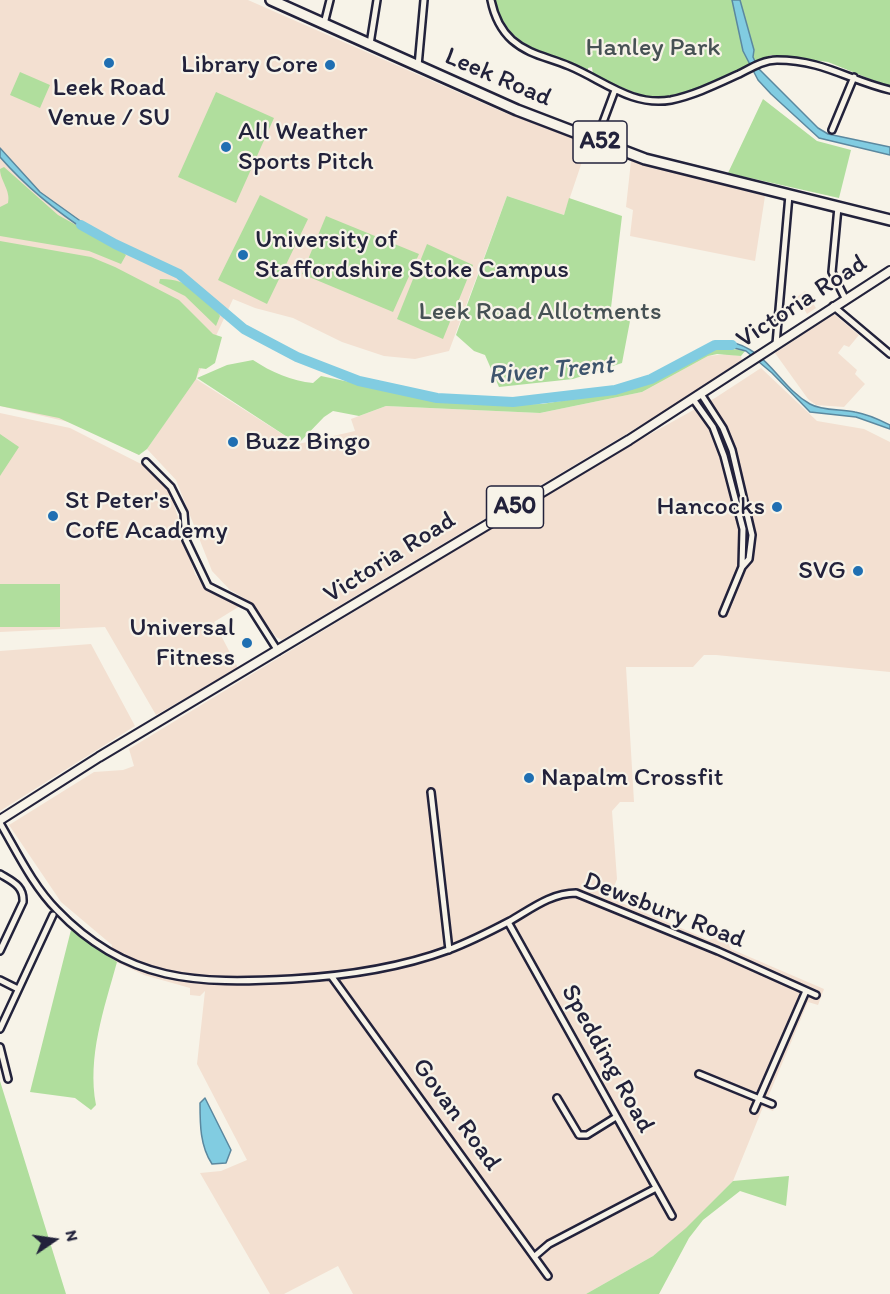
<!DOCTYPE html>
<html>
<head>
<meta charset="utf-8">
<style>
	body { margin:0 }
	#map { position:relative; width:890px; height:1294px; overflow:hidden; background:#f7f3e8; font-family:Itim,sans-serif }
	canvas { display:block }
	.north { position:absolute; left:24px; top:1210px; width:60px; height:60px; -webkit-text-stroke:4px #f7f3e8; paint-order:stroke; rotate:77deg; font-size:16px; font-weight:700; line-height:24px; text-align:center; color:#22223b }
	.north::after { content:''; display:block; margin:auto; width:21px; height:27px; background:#22223b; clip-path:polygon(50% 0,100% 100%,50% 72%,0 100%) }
</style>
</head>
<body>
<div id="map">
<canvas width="890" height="1294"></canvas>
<div class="north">N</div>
</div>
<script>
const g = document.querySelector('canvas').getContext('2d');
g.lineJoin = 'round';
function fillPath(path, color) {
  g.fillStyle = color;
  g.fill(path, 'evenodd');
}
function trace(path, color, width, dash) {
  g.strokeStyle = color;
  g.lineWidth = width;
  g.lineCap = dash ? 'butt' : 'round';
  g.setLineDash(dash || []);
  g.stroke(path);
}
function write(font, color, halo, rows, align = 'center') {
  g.font = font + ' Itim,sans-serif';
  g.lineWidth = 4.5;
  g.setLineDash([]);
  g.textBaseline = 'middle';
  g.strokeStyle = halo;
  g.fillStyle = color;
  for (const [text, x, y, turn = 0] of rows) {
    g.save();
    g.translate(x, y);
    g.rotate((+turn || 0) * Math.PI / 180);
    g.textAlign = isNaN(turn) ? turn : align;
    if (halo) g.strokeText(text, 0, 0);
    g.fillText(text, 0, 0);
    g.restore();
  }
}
fillPath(new Path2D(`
	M0,0H248L503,112L588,144L564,215L507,196L449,351L415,359L384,356L342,342L293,318L255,308L233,299L196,379L298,444L355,431L351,419L386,406L540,413L642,392L708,356L727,354L741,356L742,360L658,415L282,640L276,637L251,602L230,590L212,571L176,480L147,449L180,401L139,455L73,423L0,406Z
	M631,161L765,196L755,261L630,236L633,210L626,207Z
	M805,291L816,308L807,314L797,297Z
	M834,314L859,335L849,347L844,345L838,353L857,370L855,374L865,384L844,407L816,405L808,399L775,353Z
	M761,368L817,421L864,429L890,442V672L716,655H704L693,667H626L634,802H620L612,811L617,879L610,898L709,940L716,938L720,931L732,936L729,945L731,949L824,989L818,1005L808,1002L768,1097L777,1101L773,1111L763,1107L733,1181L686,1229L653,1256L586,1294H353L338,1266L284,1294H270L200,1173L221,1171L247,1160L197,1064L205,991L200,996L190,995V988L144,975L108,958L112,945L61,902L9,825L94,772L123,770L134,766L129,749L600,462L715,398Z
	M0,413L70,428L151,469L169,488L195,574L205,588L240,606L214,622L238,668L156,715L105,627L0,632Z
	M91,644L135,726L0,811V651Z`), '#f3e0d1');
fillPath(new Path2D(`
	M494,0H890V87L828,62L771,55L693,90L668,96H643L597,77L593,75L592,67L588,68V71C547,49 510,53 494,0Z
	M20,72L50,85L40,108L10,95Z
	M216,92L274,118L236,203L178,177Z
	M763,99L817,141L851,150L839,198L728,173Z
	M4,167L58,215L121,250L126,255L121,264L89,251L0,236V207L8,203C11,190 0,181 0,169Z
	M260,195L308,219L267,304L218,280Z
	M507,196L564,215L569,198L622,216L610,316L630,321L622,363L573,379L499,387L485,355L474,351L456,335Z
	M326,216L419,254L393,312L302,274Z
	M0,241L91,257L115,267L179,300L213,334L222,337L215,363L206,369L199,368L196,379L147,449L139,455L59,418L0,406Z
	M427,244L473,265L443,339L397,319Z
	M160,279C185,278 207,294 220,316L216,326L185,296L159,283Z
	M721,347L745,351L741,356L717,354L708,356L642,392L540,413L386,406L359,416L333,411L324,417L298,444L197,378L227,365L253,360C271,372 292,381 313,383L321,376L440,401L478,405L542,404L612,393L645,384Z
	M0,434L19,447L0,476Z
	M0,584H60V627H0Z
	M71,930L117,962C104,1009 87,1057 96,1105L91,1110L75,1098L30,1092Z
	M0,1081L66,1294H0Z
	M789,1176L786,1206L740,1191L703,1220L689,1238L659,1294H586L653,1256L686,1228L733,1181Z`), '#b0de9d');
const water = new Path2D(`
	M732,0H740L754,50L753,57L758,68L818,128L828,134L890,147V155L819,138L771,94L758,80L743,51Z
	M0,148L40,192L93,230L91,234C57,212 27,188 0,157Z
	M727,341C769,349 777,385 810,404C822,411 842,409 855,412C867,414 880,420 890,425V429L856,417L810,412L772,373L746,351L714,343Z
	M205,1098L231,1150L226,1163L212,1164C200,1146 200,1124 200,1103Z`);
fillPath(water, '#81cce1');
trace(water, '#5b889f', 1.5);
trace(new Path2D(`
	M81,225L115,244L179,274L244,329L297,357L359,381L437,398L513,402L615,390L651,379L715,345H732`), '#81cce1', 10);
const street = new Path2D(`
	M491,0C494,15 500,29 512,40C529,55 548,57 569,66C603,80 632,107 671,100C695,95 717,84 739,74C751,68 763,60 777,60C823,60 848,80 890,90
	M324,24L330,0
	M370,44L377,0
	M418,66L424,0
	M832,130L854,77
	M596,141L615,90
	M838,207L832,272L845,298
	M833,306L890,354
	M776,344L789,195
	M701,394L723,428L732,450L752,535L749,559L742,567L723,613
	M693,399L713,427L724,456L743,529L742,567
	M146,462L171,487L184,513L186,540L208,586L250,607L278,651
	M431,792L449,950
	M0,823C17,852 33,886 57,910C127,983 198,984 292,979C345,976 399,968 448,950C469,942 491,931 510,921C531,909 551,893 576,893L718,951L816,995
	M0,874C13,882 24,886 23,902L0,951
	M508,922L672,1216
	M332,977L548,1276
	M0,980L18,989
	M0,1029L53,915
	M0,1047L8,1079
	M699,1074L772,1104
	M557,1098L579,1135H587L616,1117
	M754,1110L806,991
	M535,1256L549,1244L656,1188`);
const primary = new Path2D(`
	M0,820L99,757L629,440L890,271`);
const highway = new Path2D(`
	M271,0L517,110L645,159L890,220`);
trace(street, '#22223b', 10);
trace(primary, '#22223b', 12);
trace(highway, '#22223b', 14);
trace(street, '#f7f3e8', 5);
trace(primary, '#f7f3e8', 8);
trace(highway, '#f7f3e8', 9);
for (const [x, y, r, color] of [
	[109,63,6,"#1f6fb2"],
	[330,65,6,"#1f6fb2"],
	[226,147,6,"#1f6fb2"],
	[243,255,6,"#1f6fb2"],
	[233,442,6,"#1f6fb2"],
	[777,507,6,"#1f6fb2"],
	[53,516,6,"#1f6fb2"],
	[858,571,6,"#1f6fb2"],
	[247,643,6,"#1f6fb2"],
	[529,778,6,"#1f6fb2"]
]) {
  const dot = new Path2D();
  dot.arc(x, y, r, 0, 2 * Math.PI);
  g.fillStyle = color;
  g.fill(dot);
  trace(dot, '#f7f3e8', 2);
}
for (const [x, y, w] of [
	[600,142,54],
	[515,507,57]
]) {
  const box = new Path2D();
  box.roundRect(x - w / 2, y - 21, w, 42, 4.5);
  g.fillStyle = '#f7f3e8';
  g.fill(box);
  trace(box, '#22223b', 1.5);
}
write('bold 24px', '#22223b', null, [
	["A52",600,142],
	["A50",515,507]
]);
write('26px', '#465154', '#f7f3e8', [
	["Hanley Park",653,48],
	["Leek Road Allotments",540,312]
]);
write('26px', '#22223b', '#f7f3e8', [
	["Library Core",318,65,"right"],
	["Leek Road",109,88,"center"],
	["Venue / SU",109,118,"center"],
	["All Weather",238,132],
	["Sports Pitch",238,162],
	["University of",255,240],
	["Staffordshire Stoke Campus",255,270],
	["Buzz Bingo",245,442],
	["St Peter's",65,501],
	["CofE Academy",65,531],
	["Hancocks",765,507,"right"],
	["SVG",846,571,"right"],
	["Universal",235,628,"right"],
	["Fitness",235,658,"right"],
	["Napalm Crossfit",541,778]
], 'left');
write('26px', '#22223b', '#f7f3e8', [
	["Leek Road",498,78,23],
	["Victoria Road",802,302,-33],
	["Victoria Road",390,558,-32],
	["Dewsbury Road",664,911,21],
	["Spedding Road",607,1059,61],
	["Govan Road",456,1115,54]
]);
write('italic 27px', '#3e556d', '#f7f3e8', [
	["River Trent",551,371,-5]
]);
</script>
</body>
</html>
